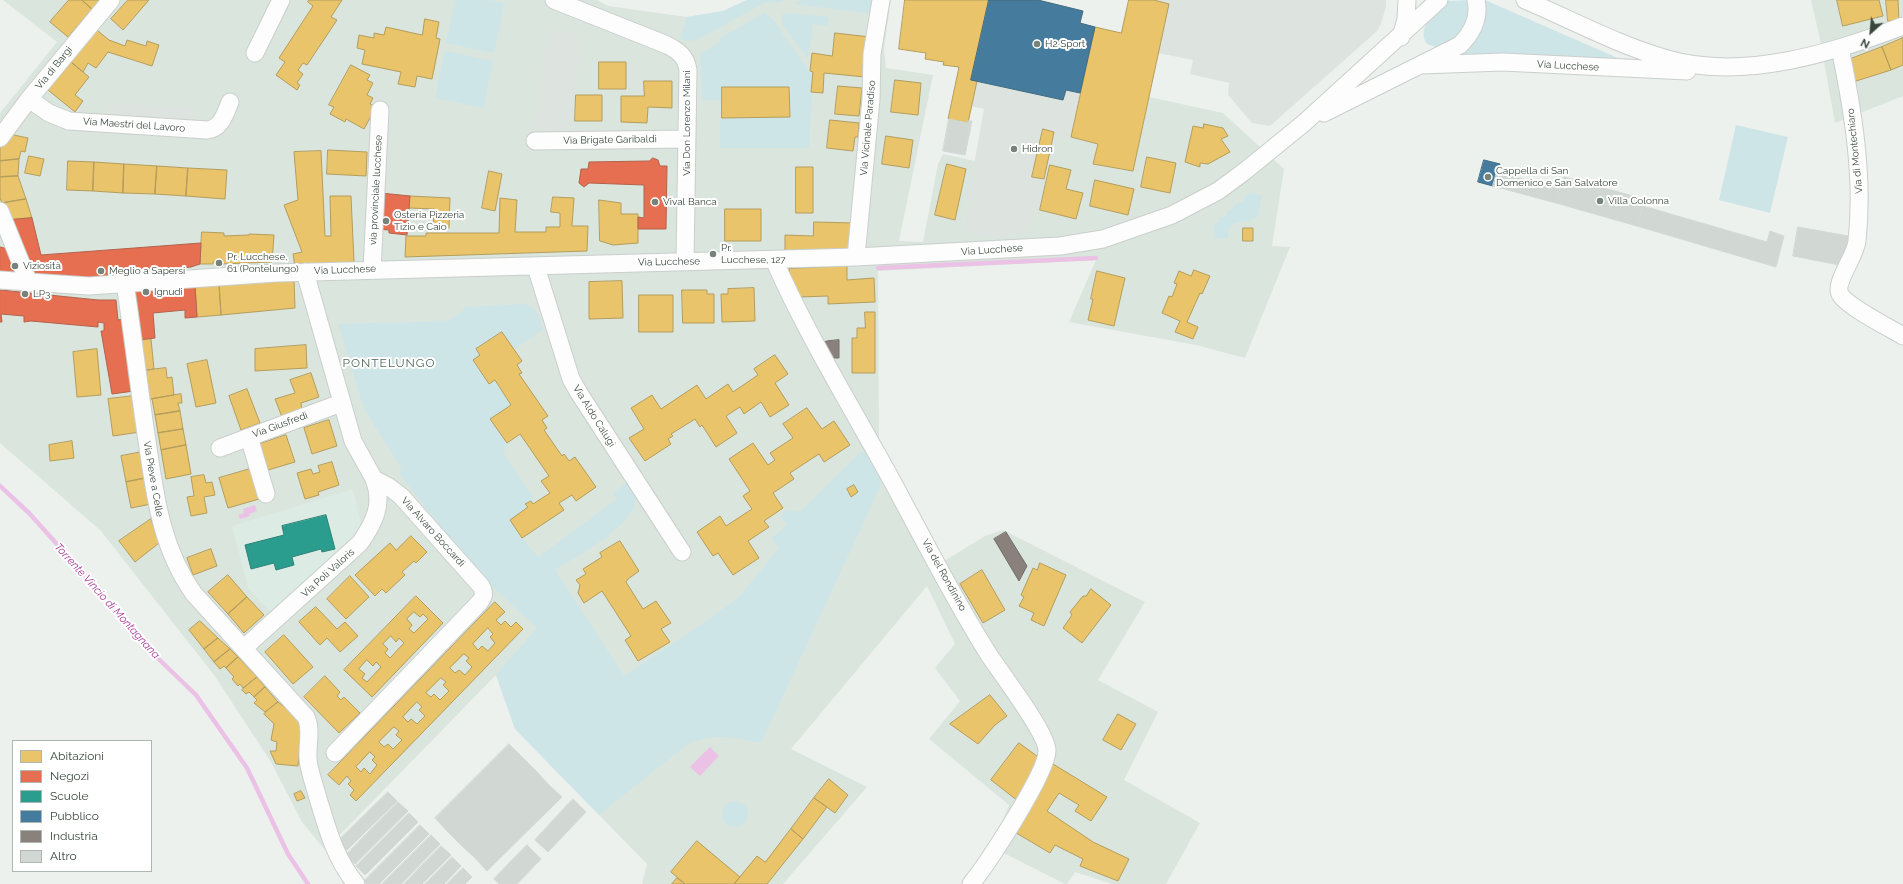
<!DOCTYPE html>
<html>
<head>
<meta charset="utf-8">
<style>
	body { margin:0 }
	#map { position:relative; width:1903px; height:884px; overflow:hidden; background:#ecf1ee; font-family:Raleway,sans-serif }
	canvas { display:block }
	.legend { position:absolute; left:12px; top:740px; width:140px; height:132px; box-sizing:border-box; background:#fff; border:1px solid #afb5b1; margin:0; padding:5px 7px; list-style:none; font-size:12px; color:#38473d }
	.legend li { display:flex; align-items:center; gap:8px; height:20px }
	.legend b { width:20px; border:1px solid #afb5b1 }
	.north { position:absolute; left:1851px; top:12px; width:40px; height:40px; -webkit-text-stroke:3px #fff; paint-order:stroke; rotate:207deg; font-size:11px; font-weight:700; line-height:16px; text-align:center; color:#38473d }
	.north::after { content:''; display:block; margin:auto; width:14px; height:18px; background:#38473d; clip-path:polygon(50% 0,100% 100%,50% 72%,0 100%) }
</style>
</head>
<body>
<div id="map">
<canvas width="1903" height="884"></canvas>
<ul class="legend">
<li><b style="height:11px;background:#e9c46a"></b>Abitazioni</li>
<li><b style="height:11px;background:#e76f51"></b>Negozi</li>
<li><b style="height:11px;background:#2a9d8f"></b>Scuole</li>
<li><b style="height:11px;background:#457b9d"></b>Pubblico</li>
<li><b style="height:11px;background:#8a817c"></b>Industria</li>
<li><b style="height:11px;background:#d1d8d4"></b>Altro</li>
</ul>
<div class="north">N</div>
</div>
<script>
const g = document.querySelector('canvas').getContext('2d');
g.lineJoin = 'round';
function fillPath(path, color) {
  g.fillStyle = color;
  g.fill(path, 'evenodd');
}
function trace(path, color, width, dash) {
  g.strokeStyle = color;
  g.lineWidth = width;
  g.lineCap = dash ? 'butt' : 'round';
  g.setLineDash(dash || []);
  g.stroke(path);
}
function write(font, color, halo, rows, align = 'center') {
  g.font = font + ' Raleway,sans-serif';
  g.lineWidth = 4;
  g.setLineDash([]);
  g.textBaseline = 'middle';
  g.strokeStyle = halo;
  g.fillStyle = color;
  for (const [text, x, y, turn = 0] of rows) {
    g.save();
    g.translate(x, y);
    g.rotate((+turn || 0) * Math.PI / 180);
    g.textAlign = isNaN(turn) ? turn : align;
    if (halo) g.strokeText(text, 0, 0);
    g.fillText(text, 0, 0);
    g.restore();
  }
}
fillPath(new Path2D(`
	M3,0H597L608,6L687,17L723,11L747,0H891L884,49L886,68L933,75L899,241L923,242L938,164L943,154L975,161L962,231L1044,179L1054,133L1098,144L1093,164L1133,171L1149,97L1223,113L1284,169L1272,246L1290,247L1245,358L1196,345L1069,322L1096,260L878,271L879,440L941,563L985,536L1003,530L1145,602L1098,680L1158,712L1124,780L1200,823L1166,884H1112L1075,872L1067,884H1065L992,847L1009,805L929,739L960,701L935,668L955,644L927,586L791,749L867,787L783,884H642L647,864L515,729L496,675L325,850L302,822L271,762L214,675L101,531L0,443V113L57,42Z
	M1811,0H1903V96L1835,123L1820,39Z`), '#dae5de');
fillPath(new Path2D(`
	M353,489L361,523L352,540L270,612L248,588L232,526Z`), '#dcebe3');
fillPath(new Path2D(`
	M455,0H488L504,3L494,53L446,43Z
	M747,0H784L781,2L764,3L697,40L688,41L680,39L687,17L723,11Z
	M800,0H878L875,14L794,4Z
	M1471,0L1472,12L1461,36L1438,48L1427,44C1415,27 1437,12 1448,1Z
	M1485,0L1620,59L1461,57L1460,54L1485,11Z
	M764,13L772,18L809,72H813L809,148H720V122L722,118L789,117V87H722V100L702,101L700,54L721,41L720,38Z
	M788,13L829,17L827,26L813,24L808,59L782,24L781,17L783,14Z
	M445,51L493,61L483,108L435,98Z
	M1736,125L1788,137L1770,213L1719,200Z
	M1251,192L1262,196L1258,215C1247,228 1229,213 1228,238L1214,239V223H1218L1219,217H1226L1228,210L1233,209L1236,204L1244,201L1245,195H1247Z
	M523,304C537,305 539,317 543,329L514,350L502,332L480,355L473,360L489,384L495,380L511,405L490,419L507,443L503,452L534,498L526,504L528,507L510,520L522,538L538,557L617,499L613,493L626,483C629,487 634,491 635,496C641,523 574,558 555,570L624,676L701,625L739,597L779,548L771,538L787,525L780,516L787,510L800,512L865,448C871,460 882,472 880,487L761,743C733,738 715,732 688,744L599,815L515,729L496,675L537,628L493,587L462,554L400,475L401,467L372,422L362,403L338,324L445,321L454,318L466,307Z
	M722 814a13 13 0 1 1 26 0a13 13 0 1 1-26 0Z`), '#cee5e8');
fillPath(new Path2D(`
	M1154,0H1386V6L1381,24L1376,32L1270,126L1252,123L1228,95L1229,83L1190,74L1193,60L1158,53Z
	M550,27L584,40L566,136L531,131Z
	M977,81L1063,100L1066,90L1080,93L1071,137L1054,134L1032,232L982,238L976,232L962,231L984,109L971,106Z
	M104,103L192,108L201,120L103,114Z`), '#dde3df');
fillPath(new Path2D(`
	M255,505L257,511L249,514L250,516L240,519L238,515L244,513L243,509Z
	M710,747L719,756L700,776L690,767Z`), '#ebc1e6');
const homes = new Path2D(`
	M69,0H82L92,9L68,37L50,22Z
	M82,0H101L92,9Z
	M128,0H149L123,30L111,19Z
	M309,0H342L331,17L337,20L307,65L303,63L298,70L303,74L297,83L300,85L297,90L276,75L285,62L279,58L313,6L308,2Z
	M905,0H989L971,80L977,81L968,123L948,119L959,67L943,65L944,62L925,59L926,53L899,49Z
	M1129,0H1154L1169,4L1133,171L1093,164L1098,144L1071,137L1095,27L1121,33Z
	M1837,0H1879L1883,16L1843,26Z
	M1886,0H1898L1899,21H1888Z
	M425,19L439,22L436,38L440,39L432,79L417,76L415,87L398,84L401,72L362,64L365,50L357,48L359,35L374,38V33L384,35L386,27L422,35Z
	M92,26L109,40L125,46L127,40L146,46L147,41L159,45L152,66L108,52L96,68L88,63L83,72L71,62L70,64L63,60Z
	M835,33L870,37L865,77L824,73L823,93L811,92L813,72L810,71L812,53L832,56Z
	M1903,38V65L1891,70L1882,47Z
	M1882,47L1891,70L1853,82L1848,60Z
	M71,62L89,77L75,95L83,101L75,112L48,90Z
	M599,62H626V89H599Z
	M351,65L370,75L367,80L373,83L367,95L373,98L370,104L376,107L364,129L346,119L345,122L330,114L334,107L329,105Z
	M895,80L921,83L918,115L891,112Z
	M644,81H672V108L648,107L647,123L621,122V96H644Z
	M838,86L862,88L859,116L835,114Z
	M722,87H789L790,117L722,118Z
	M576,95H602V121H575Z
	M830,120L859,123L858,137H855L853,151L827,148Z
	M1204,124L1223,128L1228,136L1221,139L1230,152L1208,164L1200,163V167L1185,162L1193,126L1203,128Z
	M1043,129L1054,132L1044,179L1032,177Z
	M9,134L28,138L25,152L21,151L19,159L0,161V148Z
	M886,136L913,140L909,168L882,164Z
	M328,150L367,152L366,176L327,174Z
	M321,151L325,236H331L330,196H351L354,262L295,266L293,254L302,252L284,205L298,200L294,152Z
	M29,156L44,159L40,176L25,173Z
	M1147,157L1176,163L1170,193L1141,187Z
	M19,159L18,176L0,177V161Z
	M68,161L94,162L93,191L67,190Z
	M94,162L124,164L123,193L93,191Z
	M124,164L157,166L155,194L123,193Z
	M947,164L966,169L955,220L935,215Z
	M1050,165L1071,170L1066,189L1083,193L1076,219L1040,210Z
	M157,166L188,168L186,196L155,194Z
	M796,167H813V213H796Z
	M188,168L227,170L225,199L186,196Z
	M489,171L502,174L495,211L482,208Z
	M18,176L26,199L2,203L0,198V177Z
	M1095,180L1134,189L1128,215L1090,206Z
	M410,196L450,198L449,228H433L434,209L409,208Z
	M553,197L574,198L572,226H588L587,251L405,257L406,236H426V233H499L500,198L517,200L515,232H546V227H560V213L551,212Z
	M26,199L32,218L10,220L2,203Z
	M599,200L621,203V214H638V243L613,245L600,241Z
	M725,209H761V241H725Z
	M814,222L855,223L854,253H785V235L813,236Z
	M1243,228H1253V241H1243Z
	M202,232L224,233V236L249,235V234L274,235L272,262L221,264V262H213V264H200Z
	M847,266V280L874,278L875,302L828,304V296L799,297L790,282L789,269Z
	M1194,270L1210,276L1202,294L1200,293L1187,322L1198,327L1193,339L1175,332L1180,321L1162,313L1169,296L1172,297L1177,284L1174,283L1179,271L1191,276Z
	M1097,271L1125,278L1114,326L1088,320L1093,299H1091Z
	M294,280L295,308L221,315L219,284Z
	M622,281L623,318L589,319V282Z
	M219,284L221,315L197,317L195,286Z
	M754,288L755,321L722,322L721,294H728V289Z
	M682,290H707V294H714V323H683Z
	M639,295H673V332H639Z
	M865,312H875V373H852V338H857V328H865Z
	M502,332L522,361L517,365L522,373L519,374L548,416L542,420L547,428L544,430L562,456L564,454L569,461L575,457L596,487L576,501L572,495L559,503L564,510L522,538L510,520L528,507L525,504L531,501L533,504L550,493L541,481L549,476L520,434L507,443L490,419L511,405L495,380L489,384L473,360L480,355L476,349Z
	M151,339L154,369L141,371L138,340Z
	M306,345L307,368L255,371V349Z
	M97,349L101,395L77,397L73,352Z
	M775,355L788,374L775,383L789,405L770,417L761,402L744,414L740,407L726,416L737,433L716,447L702,425L700,427L695,419L671,434L673,436L668,439L671,444L645,461L629,438L644,429L631,408L652,395L661,409L697,385L706,399L728,384L733,392L758,375L754,369Z
	M207,360L216,403L196,407L187,364Z
	M166,368L167,378L172,377L174,395L145,400L141,371Z
	M311,373L319,397L301,403L302,410L282,417L275,399L295,393L290,380Z
	M247,389L260,423L241,430L229,396Z
	M181,394L182,403H178L180,411L155,415L152,399Z
	M134,396L140,432L113,436L108,399Z
	M807,408L822,429L834,421L850,445L824,462L819,454L790,473L794,479L773,493L783,508L764,521L769,527L748,541L759,558L733,575L718,553L713,556L697,532L720,516L726,526L752,509L743,496L750,491L729,459L753,443L768,465L775,460L770,453L793,438L783,424Z
	M180,411L183,429L158,433L155,415Z
	M329,420L337,446L312,454L304,428Z
	M183,429L186,445L161,450L158,433Z
	M286,435L295,462L268,470L260,444Z
	M72,441L74,458L50,461L49,445Z
	M186,445L191,474L166,479L161,450Z
	M142,452L146,478L126,482L121,456Z
	M332,462L339,485L318,492L319,495L305,499L297,473L311,469L313,474L320,472L318,466Z
	M250,469L259,499L228,508L219,478Z
	M204,475L206,483L212,482L215,495L204,497L207,513L191,516L187,497L194,496L191,477Z
	M146,478L151,504L131,508L126,482Z
	M854,485L858,492L851,497L847,489Z
	M151,519L159,543L135,562L119,541Z
	M411,536L427,552L416,563L414,561L402,572L405,575L386,593L382,589L375,596L355,575L390,543L396,550Z
	M620,541L639,571L628,579L626,582L643,609L656,601L671,623L661,629L670,642L638,661L625,640L631,636L602,591L584,603L578,593L580,585L576,580L586,574L583,569L602,557L600,553Z
	M211,549L217,566L193,575L187,558Z
	M1040,563L1066,575L1044,626L1031,620L1034,613L1019,606L1024,597L1021,595L1033,568L1037,570Z
	M982,570L1005,610L983,623L960,584Z
	M228,575L247,597L228,614L208,592Z
	M350,576L369,597L346,619L327,599Z
	M1091,589L1111,605L1082,643L1063,628L1072,615L1070,612L1083,596H1086Z
	M416,596L443,623L372,697L344,670ZM414,612L420,617L423,614L428,619L414,633L409,629L412,625L407,619ZM391,636L396,642L399,638L404,643L390,658L385,653L388,649L383,644ZM367,660L373,666L376,662L381,667L367,682L362,678L365,674L359,669Z
	M247,597L264,615L244,633L228,614Z
	M495,602L505,612L496,620L501,625L505,621L511,627L516,622L523,629L356,801L350,795L354,790L348,784L351,781L347,776L339,785L328,775ZM488,628L493,634L490,637L495,643L488,651L482,646L478,650L473,644ZM464,654L469,658L466,661L472,667L465,675L459,670L455,673L450,668ZM441,678L446,682L443,685L449,691L440,700L434,694L431,697L426,693ZM417,702L422,707L419,710L425,716L417,724L411,719L408,722L403,717ZM394,727L399,731L396,735L402,740L393,749L388,744L384,747L379,742ZM370,752L375,757L372,760L377,765L370,774L364,768L361,772L356,767Z
	M316,607L337,629L345,622L358,636L340,652L327,638L320,645L299,622Z
	M200,621L218,638L204,649L189,630Z
	M284,635L313,667L293,684L265,652Z
	M218,638L230,649L214,662L204,649Z
	M230,649L238,657L226,668L224,666L220,669L214,662Z
	M238,657L257,677L243,688L240,684L238,686L232,679L234,677L226,668Z
	M325,676L340,692L337,696L341,700L344,697L360,713L339,733L304,697Z
	M257,677L265,687L254,697L249,692L246,694L242,690Z
	M265,687L278,702L265,712L254,703L257,700L254,697Z
	M990,695L1007,716L995,725L978,744L950,724Z
	M278,702L302,721L298,766L276,764L270,751H276L277,742L271,740L274,724L264,714Z
	M1118,714L1136,724L1121,750L1103,740Z
	M1019,743L1041,759L1018,801L991,780Z
	M1053,764L1107,797L1091,821L1075,811L1079,805L1059,793L1047,811L1093,842L1129,859L1118,881L1080,866L1083,859L1055,845L1050,853L1013,831Z
	M829,779L848,795L835,813L814,798Z
	M301,791L305,798L297,801L294,794Z
	M814,798L827,807L803,839L791,829Z
	M791,829L803,839L767,884H734L757,856L765,862Z
	M697,841L740,877L734,884H685L671,872Z
	M677,878L685,884H672Z`);
fillPath(homes, '#e9c46a');
trace(homes, '#b49e5c', 1);
const shops = new Path2D(`
	M653,158L658,160L660,166H667L666,229H638V217L644,218V185L589,183L584,187L579,183L581,169H588L589,162L649,161Z
	M380,193L410,196L407,235L389,233V230L377,229Z
	M32,218L41,255L201,243L200,264L191,267L84,278L33,277L10,220Z
	M0,247L12,250L21,276L0,274Z
	M195,286L197,317L185,318V310L153,313L155,338L138,340L135,291Z
	M0,290L98,300H116L118,320L123,319L134,391L112,394L101,331H104V323L98,322V327L31,321L24,322V316L1,314L2,322H0Z`);
fillPath(shops, '#e76f51');
trace(shops, '#b2634b', 1);
const schools = new Path2D(`
	M326,515L335,549L322,552L321,549L292,557L294,565L276,570L274,563L251,569L245,545L284,535L282,526Z`);
fillPath(schools, '#2a9d8f');
trace(schools, '#2e8376', 1);
const public = new Path2D(`
	M989,0H1038L1083,11L1080,23L1095,27L1080,93L1066,90L1063,100L971,80Z
	M1484,160L1500,164L1493,186L1478,182Z`);
fillPath(public, '#457b9d');
trace(public, '#416b80', 1);
const industry = new Path2D(`
	M839,340V358H832L821,343L827,341Z
	M1006,532L1027,566L1019,581L994,539Z`);
fillPath(industry, '#8a817c');
trace(industry, '#717069', 1);
trace(new Path2D(`
	M878,268L1096,258
	M0,486L29,513L82,572L141,642L196,695L247,768L288,854L308,884`), '#ebc1e6', 4.5);
const building = new Path2D(`
	M949,119L968,123V121H972L965,155L943,151Z
	M1497,172L1560,189L1556,203L1493,186Z
	M1564,177L1644,199L1637,226L1556,203Z
	M1643,206L1767,242L1770,231L1784,236L1776,267L1637,226Z
	M1798,227L1854,237L1845,266L1793,256Z
	M509,744L523,758L448,832L435,818Z
	M523,758L536,771L461,845L448,832Z
	M536,771L549,785L475,858L461,845Z
	M549,785L562,797L487,871L475,858Z
	M388,792L397,801L347,850L338,841Z
	M573,799L586,812L548,852L535,840Z
	M398,802L408,811L355,864L346,855Z
	M409,813L418,822L365,875L356,866Z
	M420,825L429,834L379,884H367L364,881Z
	M431,835L440,844L401,884H382Z
	M527,845L541,859L517,884H499L494,879Z
	M441,846L451,855L422,884H404Z
	M452,857L461,866L444,884H425Z
	M463,868L472,877L465,884H447Z`);
fillPath(building, '#d1d8d4');
trace(building, '#d2d9d5', 1);
const minor = new Path2D(`
	M554,0L667,45C679,51 686,57 688,70L685,261
	M1525,0C1572,20 1618,45 1667,59C1742,81 1833,53 1903,26
	M1401,37L1406,19L1407,0
	M1840,48C1853,111 1864,177 1857,241C1856,255 1834,283 1840,294C1846,306 1890,328 1903,336
	M255,53L281,0
	M1421,65L1503,62L1687,71
	M29,99L49,113L69,121L207,130C221,129 225,114 230,102
	M1324,113L1460,45C1472,33 1480,18 1476,0
	M0,138L29,99L111,0
	M535,141L686,139
	M0,211L29,283
	M856,257L871,99L872,54L881,0
	M774,260C807,335 852,408 891,479C923,538 953,598 989,655C1001,673 1046,732 1047,750C1048,772 987,864 971,884
	M536,267L571,379L579,393L682,552
	M372,270L380,110
	M305,272L353,441L374,479L389,487L401,496L481,586C485,593 484,597 479,603L335,753
	M0,280L89,286L276,273L856,257L1060,246L1103,239L1172,215L1218,191L1245,171L1304,123L1439,0
	M125,283C133,336 139,388 147,441C155,495 161,548 194,594L306,717C312,730 307,745 308,759C309,771 314,783 317,795C327,827 334,857 356,884
	M249,437L266,494
	M220,448L341,403
	M244,648L360,543C374,523 384,504 374,479`);
trace(minor, '#cacfcc', 19);
trace(minor, '#fcfdfc', 17);
for (const [x, y, r, color] of [
	[1037,44,4,"#77827b"],
	[1014,149,4,"#77827b"],
	[1488,177,4,"#77827b"],
	[1600,201,4,"#77827b"],
	[655,202,4,"#77827b"],
	[386,221,4,"#77827b"],
	[713,254,4,"#77827b"],
	[219,263,4,"#77827b"],
	[15,266,4,"#77827b"],
	[101,271,4,"#77827b"],
	[146,292,4,"#77827b"],
	[25,294,4,"#77827b"]
]) {
  const dot = new Path2D();
  dot.arc(x, y, r, 0, 2 * Math.PI);
  g.fillStyle = color;
  g.fill(dot);
  trace(dot, '#fff', 1.5);
}
write('10px', '#38473d', '#fff', [
	["H2 Sport",1045,44],
	["Hidron",1022,149],
	["Cappella di San",1496,171],
	["Domenico e San Salvatore",1496,183],
	["Villa Colonna",1608,201],
	["Vival Banca",663,202],
	["Osteria Pizzeria",394,215],
	["Tizio e Caio",394,227],
	["Pr.",721,248],
	["Lucchese, 127",721,260],
	["Pr. Lucchese,",227,257],
	["61 (Pontelungo)",227,269],
	["Viziosità",23,266],
	["Meglio a Sapersi",109,271],
	["Ignudi",154,292],
	["LP3",33,294]
], 'left');
write('10px', '#38473d', '#fff', [
	["Via Lucchese",1568,66,3],
	["Via di Bargi",54,68,-51],
	["Via Don Lorenzo Milani",687,123,-90],
	["Via Maestri del Lavoro",134,125,4],
	["Via Vicinale Paradiso",868,128,-85],
	["Via Brigate Garibaldi",610,140,-1],
	["Via di Montechiaro",1855,151,-96],
	["via provinciale lucchese",376,190,-87],
	["Via Lucchese",992,250,-4],
	["Via Lucchese",669,262,-1],
	["Via Lucchese",345,270,-2],
	["Via Aldo Calugi",594,416,58],
	["Via Giusfredi",280,425,-20],
	["Via Pieve a Celle",153,479,80],
	["Via Alvaro Boccardi",433,532,48],
	["Via Poli Valoris",328,573,-42],
	["Via del Rondinino",944,575,61]
]);
write('italic 11px', '#aa3a99', '#fff', [
	["Torrente Vincio di Montagnana",107,601,48]
]);
g.letterSpacing = '1px';
write('12px', '#516958', '#fff', [
	["PONTELUNGO",389,363]
]);
g.letterSpacing = '0px';
</script>
</body>
</html>
